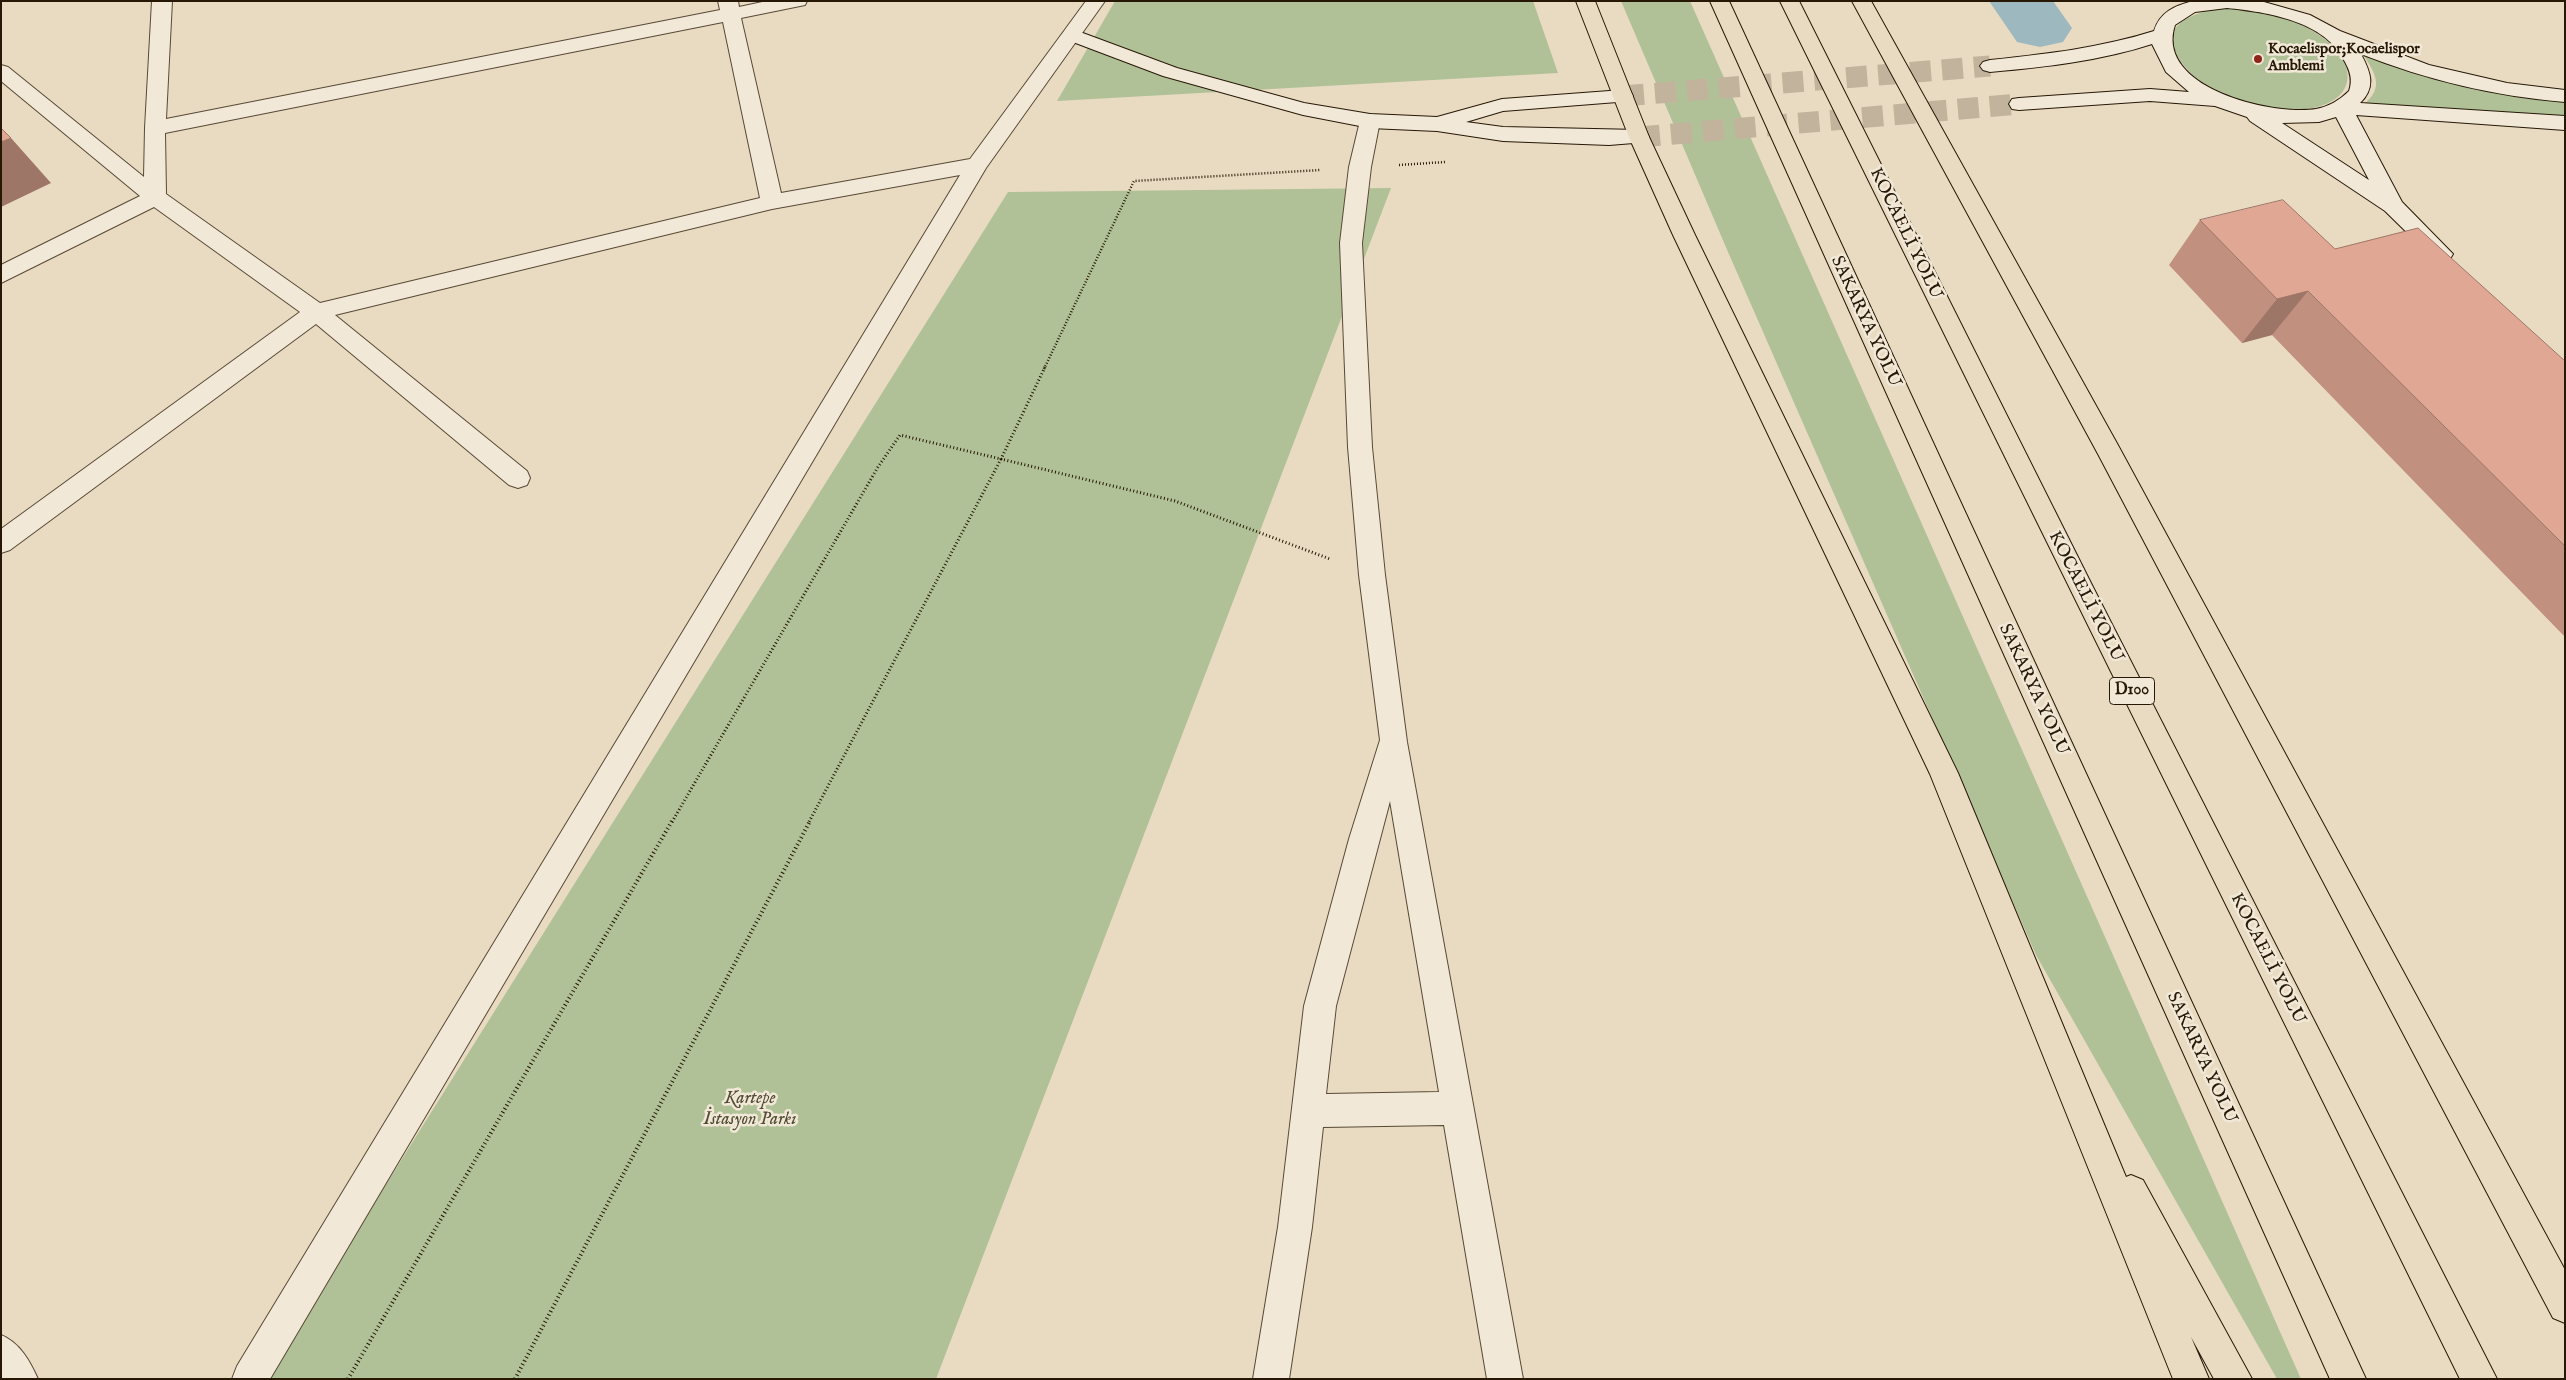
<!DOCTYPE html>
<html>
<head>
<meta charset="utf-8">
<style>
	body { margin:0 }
	#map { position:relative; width:2566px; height:1380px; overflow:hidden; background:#e9dbc2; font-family:"IM FELL English",serif }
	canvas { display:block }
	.frame { position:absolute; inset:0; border:2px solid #271806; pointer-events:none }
</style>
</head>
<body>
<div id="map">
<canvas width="2566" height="1380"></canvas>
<div class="frame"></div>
</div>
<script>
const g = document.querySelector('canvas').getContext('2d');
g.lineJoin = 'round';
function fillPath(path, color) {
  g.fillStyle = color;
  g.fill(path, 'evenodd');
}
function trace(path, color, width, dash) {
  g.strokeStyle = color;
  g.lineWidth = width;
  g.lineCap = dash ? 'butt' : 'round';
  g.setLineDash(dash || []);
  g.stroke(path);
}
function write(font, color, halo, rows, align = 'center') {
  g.font = font + ' "IM FELL English",serif';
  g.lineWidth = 5;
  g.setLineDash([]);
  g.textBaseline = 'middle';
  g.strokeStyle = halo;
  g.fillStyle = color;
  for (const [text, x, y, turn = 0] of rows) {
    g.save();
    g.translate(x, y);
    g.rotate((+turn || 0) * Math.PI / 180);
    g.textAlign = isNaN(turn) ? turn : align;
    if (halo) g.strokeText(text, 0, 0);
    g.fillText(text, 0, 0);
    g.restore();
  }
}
fillPath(new Path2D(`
	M1115,1H1533L1558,73L1057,101Z
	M1621,1H1690L2301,1379H2277L2036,955L1728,252Z
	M2231,8C2258,11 2284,15 2308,28C2369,62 2358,112 2287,110C2261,109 2232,102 2210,89C2188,75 2150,35 2190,17C2203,10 2217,10 2231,8Z
	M2363,54L2425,77L2538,98L2565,100V117L2362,106C2384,88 2377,76 2363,54Z
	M1391,188L936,1379H264L1008,192Z`), '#b1c197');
fillPath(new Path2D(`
	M1989,1H2053L2072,28L2063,42L2040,47L2017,42Z`), '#9eb8bf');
trace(new Path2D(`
	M1623,96L1990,66
	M1639,137L2019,104`), '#c2b49c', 21, [21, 11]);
const street = new Path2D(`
	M152,1H172L166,119L720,10L718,1H738L739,7L767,1H807L805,5L741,18L781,193L970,159L1086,1H1105L986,168L270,1379H232L237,1366L960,175L772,209L335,315L527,471L530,478L527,485L518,488L509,485L316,324L10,550L1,553V529L300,312L154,207L1,283V265L140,196L1,81V65L8,67L144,177L145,128ZM723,22L760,198L320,303L166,194L165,133Z
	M1370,114L1377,116L1380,121L1371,167L1362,243L1372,447L1385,575L1407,742L1523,1379H1487L1444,1125L1323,1127L1312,1227L1289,1379H1253L1278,1227L1304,1006L1349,839L1380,740L1359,575L1348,447L1340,243L1349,167L1360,121L1363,116ZM1390,801L1439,1092L1326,1094L1336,1006Z
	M1,1335C20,1343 30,1361 38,1379H1Z`);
const secondary = new Path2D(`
	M2193,1L2264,2L2310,15L2340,31L2429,65L2507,83L2565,90V102C2494,96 2427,80 2361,54C2370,71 2377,87 2360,103L2565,116V130L2356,115L2402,202L2453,254L2450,259L2442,262L2434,259L2385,211L2250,121L2247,117L2215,106L2150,101L2019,110L2012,109L2009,104L2012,99L2019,98L2150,89L2189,92L2166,72L2152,44C2100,61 2045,67 1990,72L1983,70L1980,66L1983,62L1990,60C2046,54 2100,48 2154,31C2160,12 2174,6 2193,1ZM2227,8C2267,12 2326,21 2345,62C2350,71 2353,80 2349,91C2340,100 2328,107 2316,109C2272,116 2154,88 2175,25L2195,12ZM2336,117L2369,180L2282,123L2319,122Z
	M1072,29L1177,68L1304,103L1370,114L1437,117L1502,99L1623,90L1630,91L1633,96L1630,101L1503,111L1466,122L1503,127L1639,130L1646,132L1649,137L1646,142L1609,145L1503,141L1437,131L1370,128L1303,115L1163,76L1065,39L1062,35L1065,31Z`);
const highway = new Path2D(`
	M1576,1H1595L1649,137L1695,235L1958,773L2126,1177L2131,1175L2143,1180L2252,1379H2214L2191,1337L2209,1379H2173L1930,774L1673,235L1629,137Z
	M1710,1H1729L2366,1379H2330Z
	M1780,1H1799L2093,587L2497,1379H2460Z
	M1852,1H1871L2119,447L2565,1270V1323L2553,1318L2098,454Z`);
trace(street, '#584935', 2);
trace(secondary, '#271806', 2);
trace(highway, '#271806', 2);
trace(new Path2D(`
	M1399,165L1445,162
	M1044,369L1134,181L1320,170`), '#271806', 2.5, [1, 2]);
trace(new Path2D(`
	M1045,367L1001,459L1175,501L1330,559
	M672,822L878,467L900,435L1001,459L809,822`), '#271806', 3, [1, 2.5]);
trace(new Path2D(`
	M348,1379L672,821
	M515,1379L810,821`), '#271806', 4, [1, 3]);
fillPath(street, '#f1e8d7');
fillPath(secondary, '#f1e8d7');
fillPath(highway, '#e9dbc2');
fillPath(new Path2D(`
	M2200,220L2335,249L2565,361V637L2272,335L2242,343L2169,265Z`), '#c1907f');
fillPath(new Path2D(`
	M11,138L51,183L1,207V142Z
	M2308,291L2272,335L2242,343L2277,299Z`), '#9d7668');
const building = new Path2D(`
	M1,128L11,138L1,142Z
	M2283,200L2335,249L2418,228L2565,361V546L2308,291L2277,299L2200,220Z`);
fillPath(building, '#e0a894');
trace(building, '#9d7668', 1);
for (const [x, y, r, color] of [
	[2258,59,5,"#8f2418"]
]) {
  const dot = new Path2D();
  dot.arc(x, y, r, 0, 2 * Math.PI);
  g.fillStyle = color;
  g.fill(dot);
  trace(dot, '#f1e8d7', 2);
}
write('bold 15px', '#271806', '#f1e8d7', [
	["Kocaelispor;Kocaelispor",2268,50],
	["Amblemi",2268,67]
], 'left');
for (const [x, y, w] of [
	[2132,691,45]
]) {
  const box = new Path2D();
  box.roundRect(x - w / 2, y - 13.5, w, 27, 4);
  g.fillStyle = '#f1e8d7';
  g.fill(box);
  trace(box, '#271806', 1);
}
write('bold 16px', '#271806', null, [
	["D100",2132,691]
]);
write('18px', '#271806', '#f1e8d7', [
	["KOCAELİ YOLU",1905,234,64],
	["SAKARYA YOLU",1865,322,65],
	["KOCAELİ YOLU",2085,597,63],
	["SAKARYA YOLU",2033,690,65],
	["KOCAELİ YOLU",2267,959,63],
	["SAKARYA YOLU",2201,1058,65]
]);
write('italic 18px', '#504b32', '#f1e8d7', [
	["Kartepe",750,1099],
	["İstasyon Parkı",750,1120]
]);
</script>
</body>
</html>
